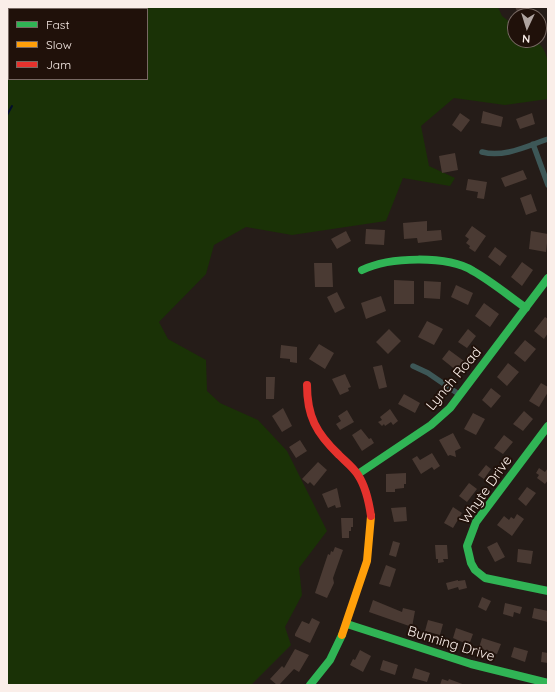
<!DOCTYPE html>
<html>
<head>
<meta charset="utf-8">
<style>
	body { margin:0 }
	#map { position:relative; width:555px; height:692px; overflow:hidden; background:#251c18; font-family:Quicksand,sans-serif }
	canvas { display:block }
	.frame { position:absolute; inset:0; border:8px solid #faeee9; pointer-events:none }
	.legend { position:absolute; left:8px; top:8px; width:140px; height:72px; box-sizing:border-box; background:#20110a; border:1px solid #776963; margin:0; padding:5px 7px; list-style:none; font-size:12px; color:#faeee9 }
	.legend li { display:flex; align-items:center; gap:8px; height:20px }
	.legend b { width:20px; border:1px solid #776963 }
	.north { position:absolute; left:507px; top:8px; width:40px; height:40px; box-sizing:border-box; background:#20110a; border:1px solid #776963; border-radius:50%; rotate:184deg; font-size:11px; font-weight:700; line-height:16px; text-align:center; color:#faeee9 }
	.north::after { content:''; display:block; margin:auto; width:14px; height:18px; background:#afa4a0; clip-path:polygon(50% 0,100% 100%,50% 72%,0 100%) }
</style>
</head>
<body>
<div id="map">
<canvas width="555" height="692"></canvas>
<div class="frame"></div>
<ul class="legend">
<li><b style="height:5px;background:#30b455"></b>Fast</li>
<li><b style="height:5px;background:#ff9f0a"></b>Slow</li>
<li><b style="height:5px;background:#e5322d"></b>Jam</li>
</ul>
<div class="north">N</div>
</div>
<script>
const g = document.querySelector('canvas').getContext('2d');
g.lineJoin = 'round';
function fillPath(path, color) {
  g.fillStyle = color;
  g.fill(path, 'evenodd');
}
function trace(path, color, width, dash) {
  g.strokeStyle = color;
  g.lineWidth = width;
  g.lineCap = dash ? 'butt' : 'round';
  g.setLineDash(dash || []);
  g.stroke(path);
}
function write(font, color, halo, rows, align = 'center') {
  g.font = font + ' Quicksand,sans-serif';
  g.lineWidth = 4;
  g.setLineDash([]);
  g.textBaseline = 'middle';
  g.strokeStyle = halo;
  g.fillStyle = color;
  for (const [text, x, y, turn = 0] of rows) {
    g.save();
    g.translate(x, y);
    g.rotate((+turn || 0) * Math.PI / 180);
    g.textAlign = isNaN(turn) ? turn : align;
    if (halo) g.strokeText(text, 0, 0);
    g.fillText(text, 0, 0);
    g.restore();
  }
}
fillPath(new Path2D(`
	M7,7H498L502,16L515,26V40C520,40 526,39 531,40C554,45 548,82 548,99L505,105L454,98L421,126L429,166L455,178L450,186L403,178L386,221L292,235L246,227L214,245L206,274L159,322L168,339L206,360L207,391L220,403L258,420L287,451L327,531L299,568L302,595L285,627L291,645L251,685H7ZM9,9H147V79H9Z`), '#1a3206');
trace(new Path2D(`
	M7,115L12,106`), '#030d2c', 2);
fillPath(new Path2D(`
	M515,7H526L528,11L519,15Z
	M539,23L548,28L543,38L539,36Z
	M483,111L503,117L501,127L481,123Z
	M460,113L470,120L461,132L452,125Z
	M532,113L535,124L520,129L516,119Z
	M455,153L458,170L442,173L439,156Z
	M523,170L527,179L505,187L501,178Z
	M468,179L487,182L484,199L477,198L478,192L466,190Z
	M531,194L537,211L526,215L520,198Z
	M427,221V231L441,230L442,240L418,243L417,238L404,239L403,223Z
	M472,226L486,236L475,252L469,248L470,246L466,243L469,239L465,236Z
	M366,229L385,230L384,245L365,244Z
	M346,231L351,241L337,249L331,239Z
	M531,231L548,234L546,252L529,249Z
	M495,247L507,256L500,266L488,257Z
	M522,262L533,270L522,286L511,277Z
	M314,263H332L333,287H315Z
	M394,280L414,281V304H394Z
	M424,281L441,282L440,299L424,298Z
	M456,285L473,293L468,305L451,297Z
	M337,292L345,308L335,313L327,297Z
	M381,296L386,311L366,319L361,303Z
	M484,303L499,314L490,327L475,316Z
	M545,317L548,319V333L544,339L534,331Z
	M427,321L443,329L434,345L418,337Z
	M389,329L401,341L388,354L376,342Z
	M468,329L476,336L467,348L458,342Z
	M525,340L536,349L525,362L514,353Z
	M319,344L334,353L325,369L309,359Z
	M281,345L297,347V363L290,362V359L280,358Z
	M449,350L464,361L457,371L442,359Z
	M508,363L519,372L507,386L497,377Z
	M382,365L387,387L379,389L373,367Z
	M345,374L351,387L348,388L349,391L340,395L332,379Z
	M266,377H275L274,399H266Z
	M541,383L548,387V392L539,407L529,401Z
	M491,388L501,396L491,408L482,400Z
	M404,394L420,403L415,413L398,404Z
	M283,408L292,426L282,432L272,416Z
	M390,409L398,421L393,425L391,422L385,426L384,424L382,426L378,422L382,420L380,417Z
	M347,410L354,422L340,430L336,424L341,421L338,416Z
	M524,411L533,419L523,431L513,424Z
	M473,413L485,419L476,435L464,429Z
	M361,429L369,439L371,438L374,443L362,451L352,435Z
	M453,433L461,448L455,451L456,457L450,455L448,456L439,440Z
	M504,435L513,442L503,454L494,448Z
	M300,440L307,451L296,458L289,447Z
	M432,453L440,466L434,470L432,467L421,474L412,459L417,456L420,460Z
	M318,462L327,470L314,486L310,482L308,484L302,479Z
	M486,465L491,469L484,479L478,475Z
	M539,468L545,472L548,468V480L545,484L537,478L539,475L536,473Z
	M406,473V484H404V488L395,489V492H386V474Z
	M469,483L477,489L467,502L459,496Z
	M527,487L536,493L526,506L518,499Z
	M337,488L341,507L336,508L335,505L328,508L322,494Z
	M406,507L407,521L394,522L391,508Z
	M453,507L462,513L453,528L444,523Z
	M517,514L524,519L512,536L497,525L504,516L509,520L511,517L514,519Z
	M341,518H353V527H351V531H349V538H342Z
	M393,541L400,543L396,557L389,555Z
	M497,542L505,557L495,562L487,547Z
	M435,545H447L448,559H443L444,562L438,563V559H436Z
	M335,547L343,550L333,578L334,583L327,598L315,593L328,554L330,555L331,551L333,552Z
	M518,549L533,551L531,564L517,562Z
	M386,565L396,569L390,587L379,584Z
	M458,580V581L465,580L467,588L459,590L458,587L448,590L446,583Z
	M482,597L491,601L486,611L478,607Z
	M373,600L402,612L403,608L415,611L412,627L369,612Z
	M505,603L522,607L520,614L514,612L513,617L503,614Z
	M534,608L548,611V622L532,618Z
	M312,618L320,622L310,643L295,636V634L302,621L309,624Z
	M428,620L443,624L440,635L425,631Z
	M456,628L473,634L469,645L453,638Z
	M482,638L501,644L497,654L479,648Z
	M514,647L528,651L525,662L511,657Z
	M295,649L309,655L299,672L294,669L279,685H277L270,679L282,666L284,668Z
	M360,650L371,656L363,672L350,665L353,659L355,660Z
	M542,652L548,653V663L541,662Z
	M383,660L398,665L395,675L380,670Z
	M415,668L430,673L427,682L412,678Z
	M442,679L448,681L449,679L465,685H440Z`), '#4a3a33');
trace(new Path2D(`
	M533,144L548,185
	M482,152C504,158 527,146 548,139
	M413,366L428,373L460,395`), '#3d5757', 5.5);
trace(new Path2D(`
	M362,270C389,257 447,255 473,271C491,281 509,296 526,308
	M548,426L476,522L467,546L471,563L475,570L485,578L548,591
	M358,474L431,425L450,408L548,278
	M347,624L471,664L548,683
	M310,685L330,660L342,635`), '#30b455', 8);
trace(new Path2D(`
	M342,635L367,561L371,516`), '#ff9f0a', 8);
trace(new Path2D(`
	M307,385C307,416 316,433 339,455C345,461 354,468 358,475C366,487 369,502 371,516`), '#e5322d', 8);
write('14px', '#faeee9', '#20110a', [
	["Lynch Road",454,379,-50],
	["Whyte Drive",486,490,-55],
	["Bunning Drive",451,644,17]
]);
</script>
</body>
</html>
